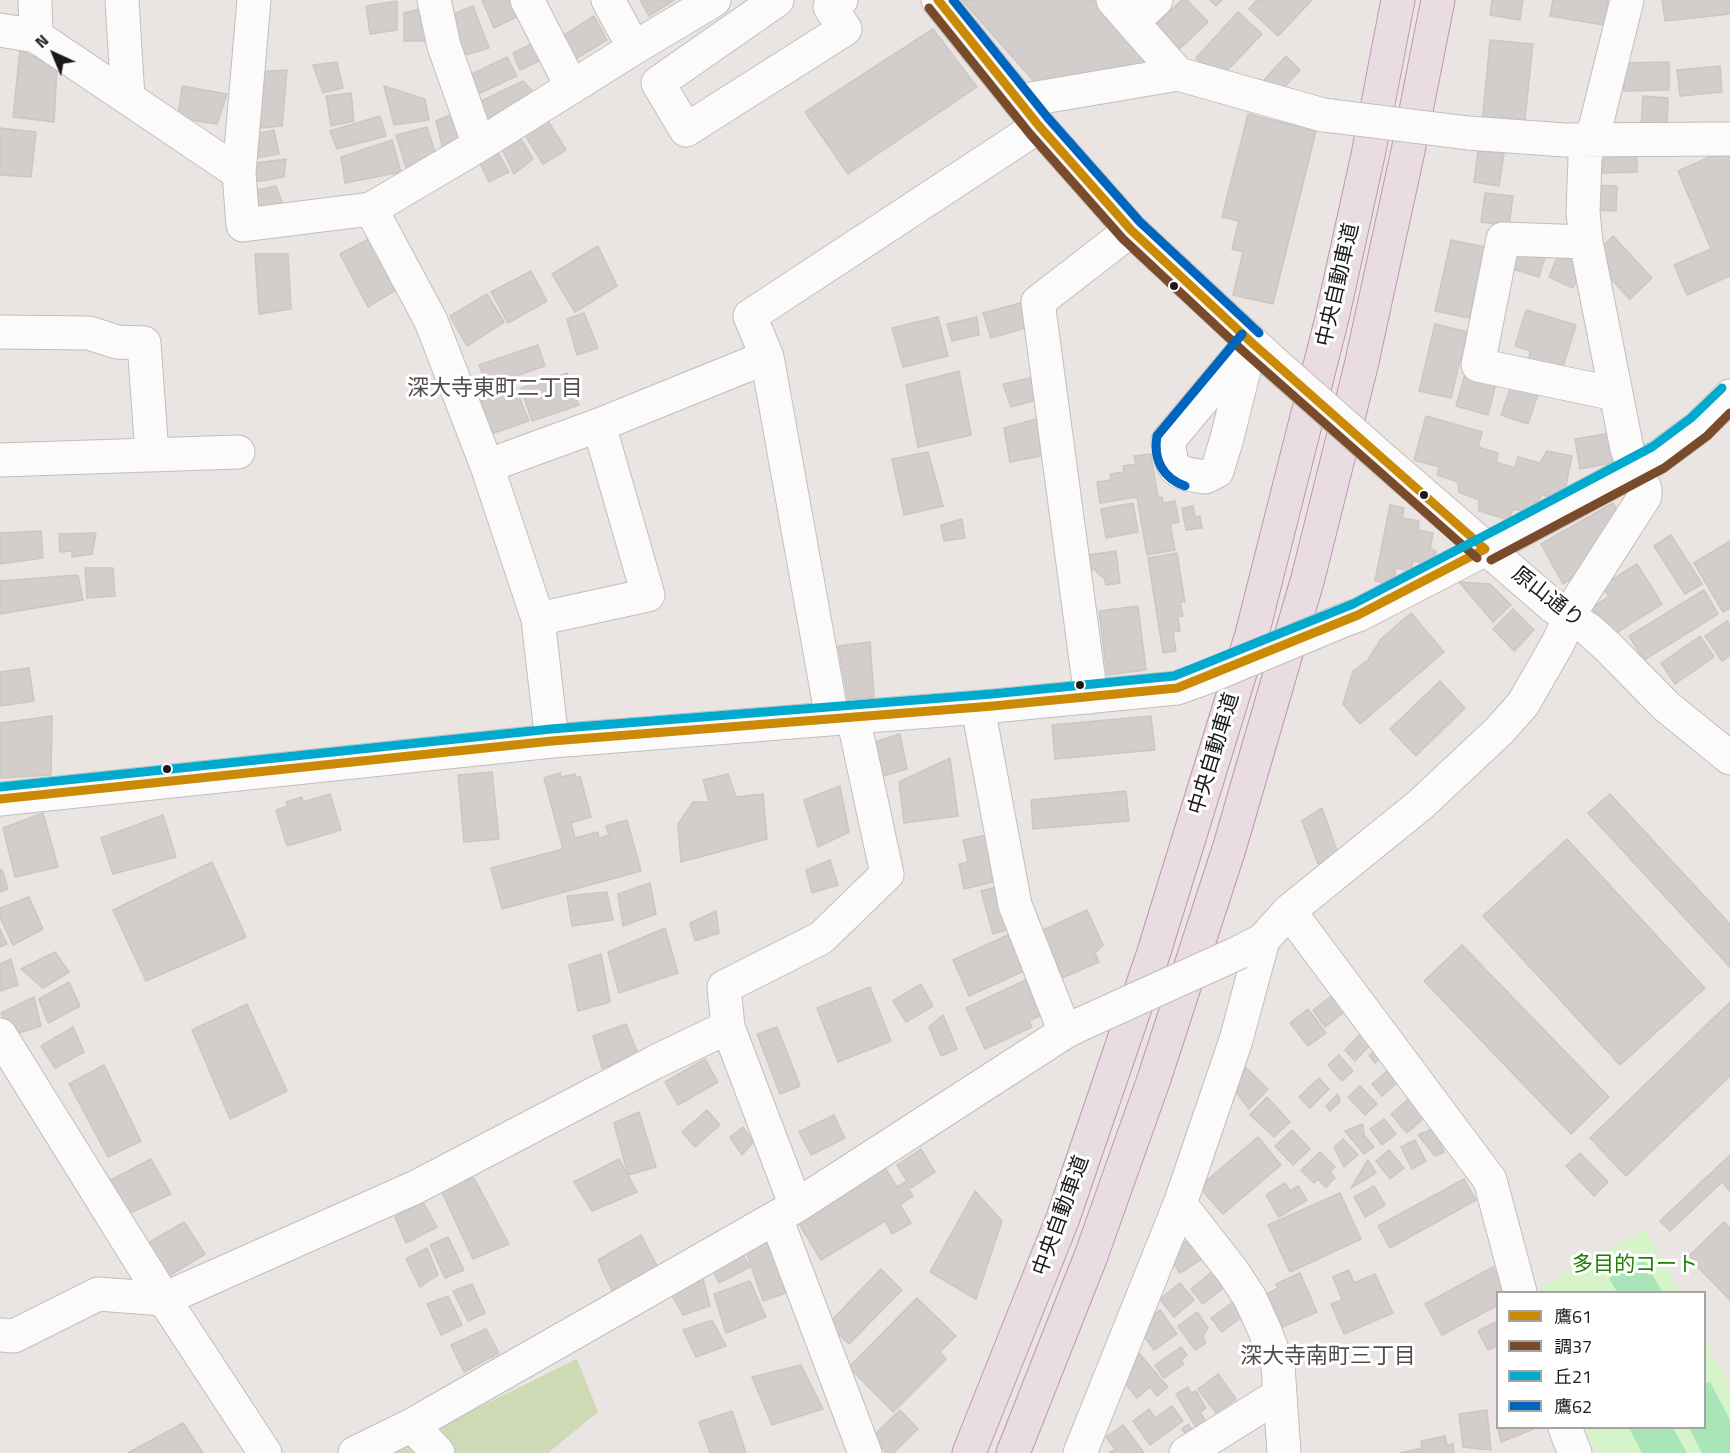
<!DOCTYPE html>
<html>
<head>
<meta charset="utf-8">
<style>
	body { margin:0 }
	#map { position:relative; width:1730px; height:1453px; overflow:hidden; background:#eae5e2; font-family:"Titillium Web","Noto Sans JP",sans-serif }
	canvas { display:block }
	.legend { position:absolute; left:1496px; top:1291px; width:210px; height:138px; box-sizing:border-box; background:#fff; border:2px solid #a4a4a4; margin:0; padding:8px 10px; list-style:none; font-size:18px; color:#1b1b1b }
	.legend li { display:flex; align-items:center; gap:12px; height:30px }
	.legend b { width:30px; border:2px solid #a4a4a4 }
	.north { position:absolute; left:24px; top:24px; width:60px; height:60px; -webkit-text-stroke:4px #fff; paint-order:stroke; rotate:316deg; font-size:16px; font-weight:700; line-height:24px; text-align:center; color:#1b1b1b }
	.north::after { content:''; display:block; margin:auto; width:21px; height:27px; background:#1b1b1b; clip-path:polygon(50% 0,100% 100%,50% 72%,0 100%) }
</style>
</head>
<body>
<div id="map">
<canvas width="1730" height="1453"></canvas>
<ul class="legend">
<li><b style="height:8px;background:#cb8a05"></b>鷹61</li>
<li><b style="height:8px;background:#7a4b2a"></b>調37</li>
<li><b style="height:8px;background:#00a9ce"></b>丘21</li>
<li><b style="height:8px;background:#0065bd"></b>鷹62</li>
</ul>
<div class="north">N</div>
</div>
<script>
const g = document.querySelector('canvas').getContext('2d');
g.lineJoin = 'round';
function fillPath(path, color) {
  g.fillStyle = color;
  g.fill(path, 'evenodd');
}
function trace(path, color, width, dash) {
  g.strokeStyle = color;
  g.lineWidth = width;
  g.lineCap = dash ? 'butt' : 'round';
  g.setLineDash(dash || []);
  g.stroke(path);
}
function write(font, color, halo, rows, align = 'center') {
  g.font = font + ' "Titillium Web","Noto Sans JP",sans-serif';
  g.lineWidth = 6;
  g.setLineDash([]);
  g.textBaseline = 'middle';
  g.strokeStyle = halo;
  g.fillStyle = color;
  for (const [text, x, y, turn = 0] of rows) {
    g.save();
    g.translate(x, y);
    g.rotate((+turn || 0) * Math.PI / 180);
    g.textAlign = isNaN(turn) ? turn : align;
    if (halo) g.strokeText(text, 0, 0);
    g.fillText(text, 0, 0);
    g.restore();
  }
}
fillPath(new Path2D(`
	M577,1359L598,1412L548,1453H386Z`), '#cedab5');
fillPath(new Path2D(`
	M1646,1229L1680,1292H1541L1540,1287Z
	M1705,1339L1730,1387V1453H1596L1586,1428H1704Z`), '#d7f3ca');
fillPath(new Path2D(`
	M1644,1259L1662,1292H1617L1609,1278Z
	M1710,1382L1730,1420V1453H1702L1689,1428H1704L1705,1384Z
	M1629,1428H1673L1687,1453H1642Z`), '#a9e5b8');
const building = new Path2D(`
	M482,0H516L522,14L494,28Z
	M640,0H674L649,16Z
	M962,0H1103L1162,67L1038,86Z
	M1182,0H1187L1208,22L1175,53L1152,28Z
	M1210,0H1222L1216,6Z
	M1257,0H1312L1278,36L1249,9Z
	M1492,0H1523L1520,20L1490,15Z
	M1553,0H1608L1604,25L1550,16Z
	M1662,0H1730V14L1665,21Z
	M397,1V30L370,34L366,6Z
	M473,6L489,48L462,56L451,15Z
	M428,7L432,41H404V13Z
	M1238,12L1262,34L1219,79L1196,58Z
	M594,16L607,40L575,59L563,36Z
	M933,29L977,87L848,174L805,112Z
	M1490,40L1533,44L1524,128L1482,124Z
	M537,41L545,58L520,70L513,53Z
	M20,50L57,68L54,122L13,117Z
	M1286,56L1300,70L1278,94L1264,80Z
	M507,57L517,76L478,94L470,75Z
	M337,62L343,88L323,93L313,65Z
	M1669,62V90L1624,91L1623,63Z
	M1720,66L1722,92L1680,96L1677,70Z
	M287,70L282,126L249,129L256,72Z
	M523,81L538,97L481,127L475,104Z
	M182,86L227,94L217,124L178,118Z
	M384,86L425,99L429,120L394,125Z
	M351,93L354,121L331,126L326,96Z
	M1643,96L1668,98L1667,130L1641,128Z
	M460,111L468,141L443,149L436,121Z
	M1248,114L1316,131L1273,304L1233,295L1243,252L1232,249L1239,221L1222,217Z
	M380,116L386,136L337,149L330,131Z
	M548,121L566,150L543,164L525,135Z
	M427,127L437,158L406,168L396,135Z
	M0,128L36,132L31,177L0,175Z
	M274,130L279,154L248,159L242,137Z
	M518,134L533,159L514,174L500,145Z
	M392,140L401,172L345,183L341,157Z
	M495,147L509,172L489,182L477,157Z
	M1728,149L1730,153V276L1687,295L1674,265L1711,249L1678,171Z
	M1478,150L1504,153L1499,186L1474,182Z
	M1603,153H1637V172L1603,173Z
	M286,159L284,177L248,183V164Z
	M1596,185L1617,186L1616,211L1594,210Z
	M276,186L286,213L252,219L248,192Z
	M1485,193L1513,196L1509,226L1481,222Z
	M1613,236L1652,278L1630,299L1591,258Z
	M371,238L399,288L368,307L340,254Z
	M1451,240L1485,247L1469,318L1435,311Z
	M598,246L617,286L575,312L552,274Z
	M1515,248L1545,257L1539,277L1509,268Z
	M1559,253L1585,264L1573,288L1549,277Z
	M255,254H288L291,309L259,314Z
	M531,271L547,301L508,323L491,292Z
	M487,294L504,322L467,346L450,316Z
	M1028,301L1035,325L991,338L983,313Z
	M1526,310L1576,325L1561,373L1527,363L1531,351L1515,346Z
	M584,313L598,348L577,355L567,319Z
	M938,317L948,356L903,367L892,328Z
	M977,317L979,335L952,341L947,324Z
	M1435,324L1467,332L1451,398L1419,391Z
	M538,345L545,366L487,386L479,365Z
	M959,371L971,435L918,447L906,385Z
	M567,373L579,405L532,421L521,388Z
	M1465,374L1496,383L1488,415L1456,406Z
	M1031,378L1036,400L1011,407L1003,384Z
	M1512,383L1539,391L1528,424L1501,415Z
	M516,389L529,421L482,437L470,405Z
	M1426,416L1482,432L1478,447L1498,453L1496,462L1515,468L1518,457L1540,463L1547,451L1572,456L1563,500L1542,495L1532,514L1513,509L1509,520L1479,511V500L1459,492L1458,482L1437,475L1439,467L1414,460Z
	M1040,418L1051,454L1010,462L1004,428Z
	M1617,432L1622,461L1580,469L1575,439Z
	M928,452L943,506L904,515L892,459Z
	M1151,454L1158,498L1162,497L1163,503L1175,501L1179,522L1170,524L1175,550L1147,555L1137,497L1100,503L1097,482L1111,480L1110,474L1124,472L1123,466L1136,464L1134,456Z
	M1133,503L1138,532L1106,538L1101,509Z
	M1613,503L1622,520L1586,570L1563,584L1541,544Z
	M1390,505L1404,508L1402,518L1419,521L1418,530L1433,533L1430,549L1436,551L1433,564L1413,561L1411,571L1396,568L1393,585L1375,581Z
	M1193,506L1195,517L1200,516L1202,528L1186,530L1182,508Z
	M962,519L965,538L944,541L941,525Z
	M41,531L43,558L0,564V533Z
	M96,533L92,554L72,557V551L60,552L59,534Z
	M1671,535L1702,584L1685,594L1654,546Z
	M1730,541V608L1723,612L1694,563Z
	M1116,551L1120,583L1106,585L1104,577L1099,575L1095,569L1091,570L1088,555Z
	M1177,553L1185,602H1180L1183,616L1178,617L1180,631L1173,632L1176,651L1163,653L1148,558Z
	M1637,564L1662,604L1616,633L1591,608L1609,597L1602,586Z
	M85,568H113L115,596L87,598Z
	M78,575L83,600L0,614V581Z
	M1459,582L1490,584L1511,605L1493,622Z
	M1704,590L1718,614L1644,660L1629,636Z
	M1138,606L1146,670L1107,675L1099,611Z
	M1513,609L1534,630L1514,651L1493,629Z
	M1411,613L1444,652L1360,724L1343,704L1353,671L1368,660L1381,639Z
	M1727,621L1730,626V655L1722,661L1705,636Z
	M1700,636L1714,657L1675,684L1661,663Z
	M870,642L874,697L848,699L838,646Z
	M29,668L34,701L0,706V672Z
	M1440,681L1465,708L1416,756L1390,729Z
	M52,716L51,775L0,778V723Z
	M1151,716L1155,750L1055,759L1052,725Z
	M900,734L907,769L880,777L875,742Z
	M950,758L958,816L904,823L899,782Z
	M492,772L499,839L464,842L458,775Z
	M560,773L561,777L575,774L576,778L580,776L591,817L571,823L575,838L598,832L599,838L609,835L606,826L627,820L641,871L502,909L491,868L563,849L544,778Z
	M728,774L736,797L763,794L767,839L681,862L678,824L693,802H709L703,780Z
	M840,786L849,832L818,847L804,800Z
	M1126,791L1129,821L1033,829L1031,800Z
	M330,794L341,830L287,846L276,810L288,806L286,802L302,797L303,802Z
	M1610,794L1730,924V967L1588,813Z
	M1322,808L1339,856L1318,864L1302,821Z
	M43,813L58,867L15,877L3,828Z
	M163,815L176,857L113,874L101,838Z
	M991,834L1001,880L964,889L959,864L968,862L963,840Z
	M1567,839L1705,988L1620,1065L1483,916Z
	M830,860L838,885L812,893L806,870Z
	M212,862L246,937L146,981L113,910Z
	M0,870H2L8,889L0,892Z
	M650,883L656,914L623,926L618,894Z
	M997,887L1009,929L993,934L981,891Z
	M607,892L613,920L572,926L567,896Z
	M29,897L43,929L13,945L0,917V908Z
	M1087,910L1103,945L1095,953L1099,962L1062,978L1041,931Z
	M716,911L719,933L695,941L690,923Z
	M665,928L678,973L619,993L608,952Z
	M0,929L7,944L0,947Z
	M1010,934L1026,970L969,996L953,960Z
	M1462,945L1609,1097L1571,1134L1424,981Z
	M55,952L69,972L43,988L21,969Z
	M601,954L610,1002L578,1011L569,965Z
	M11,959L18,985L0,991V964Z
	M1030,978L1045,1013L1029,1021L1032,1027L985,1049L966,1008Z
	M69,982L80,1006L48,1023L39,999Z
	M921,984L933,1006L906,1022L893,1001Z
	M870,987L891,1041L838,1062L817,1008Z
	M1338,991L1350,1008L1325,1027L1313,1010Z
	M34,997L41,1026L9,1036L1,1013Z
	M1730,1002V1076L1626,1176L1590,1138Z
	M247,1004L287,1091L230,1119L192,1030Z
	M1308,1009L1326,1033L1308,1046L1290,1023Z
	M943,1015L957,1049L941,1056L929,1027Z
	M626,1024L639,1056L602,1068L593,1036Z
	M73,1027L84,1052L55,1068L41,1046Z
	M777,1027L800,1086L780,1094L757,1034Z
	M1362,1032L1372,1043L1355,1061L1345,1050Z
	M1376,1049L1382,1056L1375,1063L1369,1056Z
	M1339,1055L1353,1071L1342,1081L1328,1065Z
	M705,1059L718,1082L678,1105L665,1082Z
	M104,1065L141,1141L108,1157L69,1084Z
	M1243,1065L1268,1089L1249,1109L1230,1084Z
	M1387,1071L1397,1083L1382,1096L1372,1084Z
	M1319,1078L1329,1089L1310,1108L1299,1097Z
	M1360,1086L1377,1104L1365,1115L1348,1097Z
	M1338,1094L1340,1102L1330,1111L1326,1106Z
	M1267,1097L1290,1122L1274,1137L1250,1115Z
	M1411,1097L1426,1116L1407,1133L1391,1114Z
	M707,1110L720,1125L695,1147L682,1132Z
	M639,1112L656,1167L628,1175L614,1123Z
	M834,1115L845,1138L811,1155L799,1132Z
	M1384,1119L1396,1134L1382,1145L1370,1129Z
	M1363,1124L1364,1135L1374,1147L1364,1154L1345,1131Z
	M743,1127L753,1142L742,1155L730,1137Z
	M1434,1128L1444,1152L1435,1156L1418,1135Z
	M1292,1130L1310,1149L1293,1165L1275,1146Z
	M1258,1137L1281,1165L1223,1214L1199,1187Z
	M1343,1139L1358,1155L1344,1167L1334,1147Z
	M1415,1140L1426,1161L1412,1169L1401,1147Z
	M921,1149L935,1172L911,1188L897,1165Z
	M1389,1150L1404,1168L1390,1179L1376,1161Z
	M1320,1152L1335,1167L1330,1172L1335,1178L1326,1187L1318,1179L1314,1183L1301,1170Z
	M1580,1153L1608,1182L1594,1196L1566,1166Z
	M1730,1155V1191L1722,1182L1670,1231L1660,1221Z
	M151,1159L171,1194L122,1217L103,1184Z
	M619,1159L637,1192L592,1211L574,1182Z
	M1368,1160L1376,1173L1351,1188Z
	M885,1168L897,1187L905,1182L913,1196L900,1205L911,1223L892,1234L885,1221L821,1260L798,1222Z
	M474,1178L509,1244L473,1259L440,1188Z
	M1464,1179L1476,1200L1390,1248L1378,1226Z
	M1285,1183L1290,1191L1298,1186L1307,1200L1279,1217L1266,1195Z
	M1374,1186L1385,1205L1365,1217L1354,1197Z
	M975,1191L1002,1221L976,1299L930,1272Z
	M1340,1193L1361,1239L1290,1272L1268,1225Z
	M423,1202L437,1227L406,1243L395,1217Z
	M184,1222L205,1254L164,1279L145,1245Z
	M1724,1222L1730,1228V1300L1688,1257Z
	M775,1230L794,1290L763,1301L743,1242Z
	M641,1235L661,1274L614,1295L598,1260Z
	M448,1237L464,1270L445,1278L430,1245Z
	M1193,1237L1205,1257L1180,1273L1167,1253Z
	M427,1248L438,1275L420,1287L406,1259Z
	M740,1249L750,1267L719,1283L710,1265Z
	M1493,1267L1506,1292H1498V1305L1442,1335L1425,1304Z
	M881,1269L902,1290L849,1344L828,1324Z
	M1214,1270L1227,1285L1203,1304L1191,1289Z
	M1349,1270L1354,1283L1375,1274L1393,1313L1344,1334L1331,1304L1342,1300L1333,1277Z
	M1300,1273L1317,1312L1280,1328L1265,1295L1278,1288L1276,1284Z
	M702,1275L710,1306L683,1315L668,1288Z
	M750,1281L766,1317L726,1333L714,1294Z
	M1180,1283L1194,1300L1174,1317L1160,1299Z
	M472,1284L485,1313L468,1321L453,1291Z
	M448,1296L462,1325L441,1335L427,1304Z
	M917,1298L956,1336L940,1352L946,1359L893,1412L849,1367Z
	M1233,1302L1244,1315L1222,1332L1211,1318Z
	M1160,1310L1177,1334L1154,1350L1144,1336L1155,1314Z
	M1197,1312L1208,1328L1203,1336L1206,1343L1195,1350L1178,1326Z
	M712,1320L726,1346L696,1357L683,1330Z
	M1498,1321V1345L1488,1350L1478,1331Z
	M486,1329L499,1353L464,1372L451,1345Z
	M1181,1347L1187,1355L1181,1360L1184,1364L1164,1378L1155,1365Z
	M1137,1351L1168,1387L1157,1396L1150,1387L1137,1398L1125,1383Z
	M801,1365L823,1409L772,1425L752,1377Z
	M1218,1374L1236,1399L1216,1413L1198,1389Z
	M1188,1387L1191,1393L1196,1391L1206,1408L1200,1412L1206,1422L1196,1427L1176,1394Z
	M1172,1406L1183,1421L1150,1445L1133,1421L1149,1409L1155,1418Z
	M900,1410L918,1429L893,1453H887L872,1437Z
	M1487,1410L1491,1450L1463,1447L1459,1414Z
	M732,1411L746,1453H710L699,1422Z
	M183,1423L203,1453H128Z
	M1188,1424L1196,1436L1190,1440L1182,1429Z
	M1123,1425L1144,1453H1109L1115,1449L1106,1437Z
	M1498,1428H1536L1501,1442Z
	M1445,1436L1447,1445L1453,1444L1454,1453H1400L1422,1448L1421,1441Z`);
fillPath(building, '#d3cdcc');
trace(building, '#cdc6c3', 1.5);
const minor = new Path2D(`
	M35,0L36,36
	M122,0L128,98
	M254,0L239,173L243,225L371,209L479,145L634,48L714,0
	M434,0L444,46L479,145
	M527,0L572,87
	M608,0L634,48
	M777,0L658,83L686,130L845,29L830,7L841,0
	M938,0L1039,126L1131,230L1271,360
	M1113,0L1178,74
	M1132,22L1156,0
	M0,30L36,36L239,173
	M1019,101L1178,74L1323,115L1332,116
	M1468,133L1565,140L1730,139
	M371,209L431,321L487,466L538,619L552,741
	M1586,242L1503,239L1478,365L1615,394
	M0,332L89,333L117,342L144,343L152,455
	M1251,342L1227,438L1217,471L1205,477C1173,472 1173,473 1168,441Z
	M0,460L238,452
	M1384,460L1554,607L1588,629L1607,646L1666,706L1730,758
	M487,466L599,425L767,357
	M538,619L648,595L599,425
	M1344,620L1358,615L1511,536L1658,457L1699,427L1730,396
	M1091,697L1038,302L1131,230
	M978,708L1015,905L1065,1032
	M832,718L767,357L750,316L1039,126
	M0,799L552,741L993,706L1177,688L1205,678
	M1289,911L1490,1180L1520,1292
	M1240,952L1263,940L1289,911L1420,805L1499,731L1523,704L1558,643L1577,602L1645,496V489L1635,470L1627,449L1586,242L1583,212L1585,158L1597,121L1627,0
	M0,1035L164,1299L265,1453
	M1180,1204L1233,1272L1250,1298L1265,1331L1278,1366L1284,1453
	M796,1206L728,1027L724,987L821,938L887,874L853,717
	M776,1218L865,1453
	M0,1335L14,1336L98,1294L164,1299L416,1187L655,1062L728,1027
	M412,1425L438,1453
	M1565,1428L1575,1453
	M355,1453L412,1425L796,1206L1065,1032L1081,1024
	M1080,1453L1180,1204L1236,1040L1263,940
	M1186,1453L1279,1395`);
const highway = new Path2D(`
	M969,1453L1063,1218L1153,955L1252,634L1332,318L1368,155L1398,0
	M1013,1453L1091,1256L1154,1079L1229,849L1308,578L1361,366L1408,151L1438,0`);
trace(minor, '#c1bebd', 35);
trace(highway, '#c197b0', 35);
trace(minor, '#fcfbfb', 33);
trace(highway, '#e9dce2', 33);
const minorBridge = new Path2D(`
	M1332,116L1468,133
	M1271,360L1384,460
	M1205,678L1344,620
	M1081,1024L1240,952`);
trace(minorBridge, '#c1bebd', 35, []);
trace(minorBridge, '#fcfbfb', 33);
trace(new Path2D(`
	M0,799L552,741L993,706L1177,688L1358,615L1485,549L1251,342L1131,230L1039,126L938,0`), '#cb8a05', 9);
trace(new Path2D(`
	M929,8L1030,134L1123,239L1243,351L1477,558
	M1491,560L1664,468L1707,436L1730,413`), '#7a4b2a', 9);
trace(new Path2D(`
	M0,787L551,729L992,694L1174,676L1353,604L1505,525L1652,447L1691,418L1722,388`), '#00a9ce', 9);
trace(new Path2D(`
	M953,0L1048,118L1140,222L1259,333
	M1185,486C1163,478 1153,460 1157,436L1242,334`), '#0065bd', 9);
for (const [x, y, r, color] of [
	[1174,286,5,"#1b1b1b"],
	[1424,495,5,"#1b1b1b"],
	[1080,685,5,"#1b1b1b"],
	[167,769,5,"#1b1b1b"]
]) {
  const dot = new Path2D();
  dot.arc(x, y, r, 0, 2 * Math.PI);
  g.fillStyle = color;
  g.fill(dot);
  trace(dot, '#fff', 2);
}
write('21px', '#1b1b1b', '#fff', [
	["中央自動車道",1339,285,-77],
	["原山通り",1547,598,38],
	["中央自動車道",1215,754,-73],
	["中央自動車道",1062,1216,-70]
]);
write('21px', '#208002', '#fff', [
	["多目的コート",1635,1266]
]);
write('22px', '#4e4e4e', '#fff', [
	["深大寺東町二丁目",495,390],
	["深大寺南町三丁目",1328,1358]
]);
</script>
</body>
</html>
